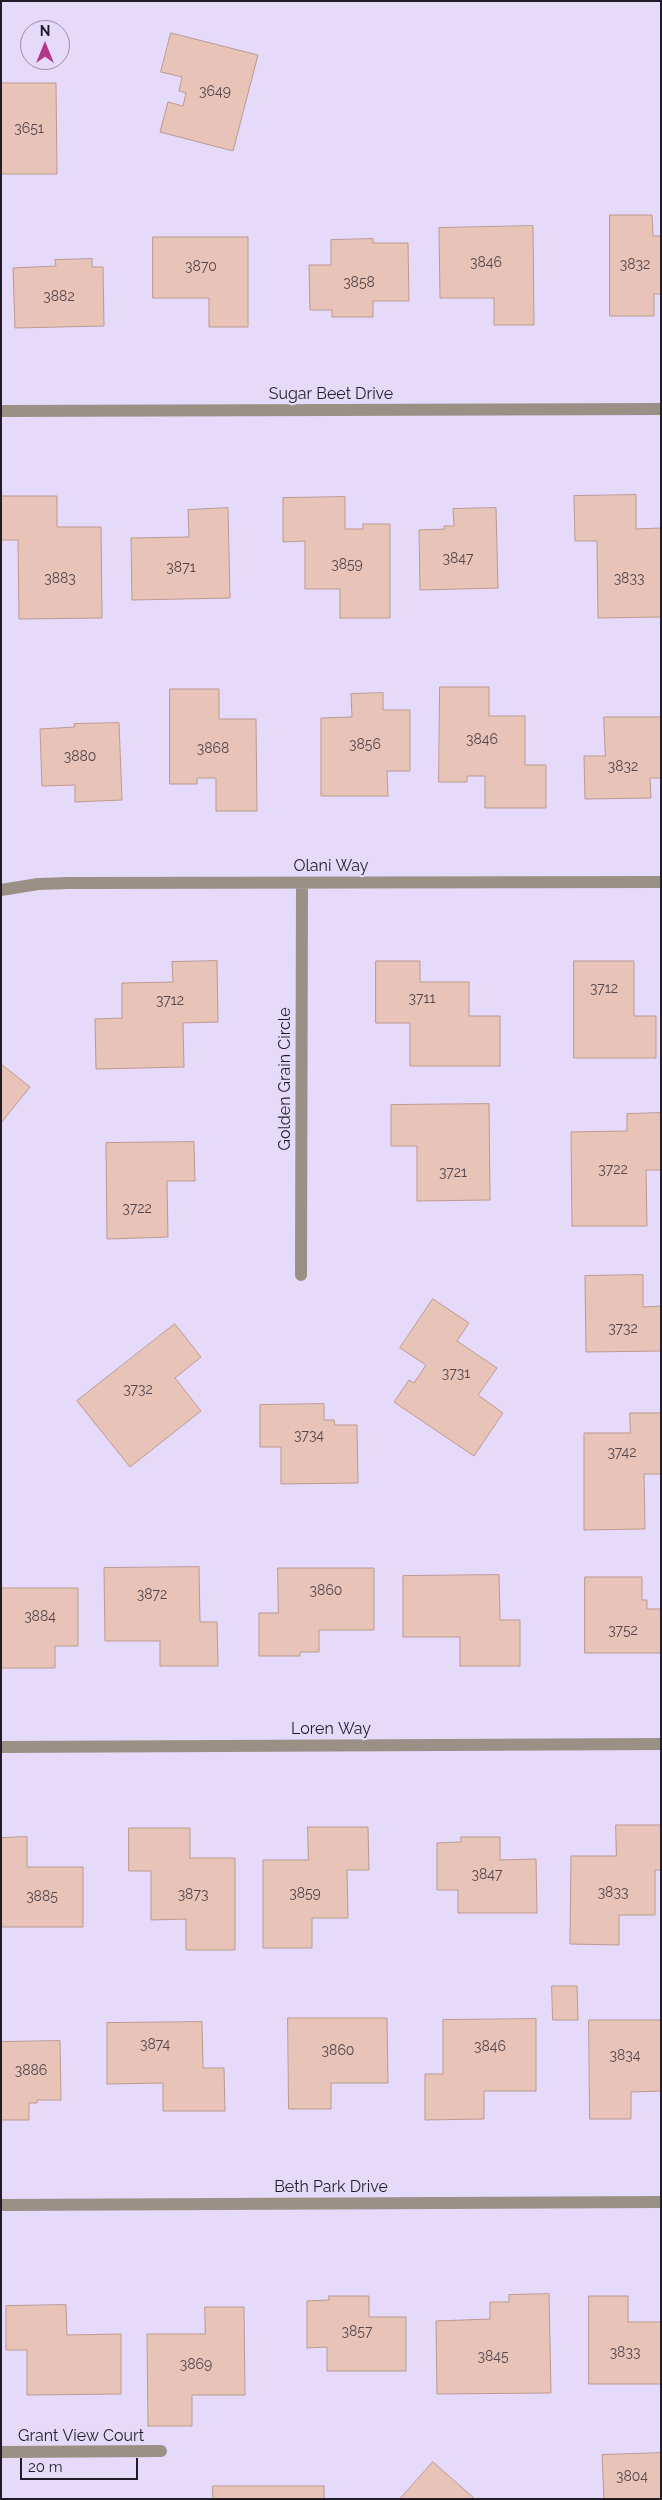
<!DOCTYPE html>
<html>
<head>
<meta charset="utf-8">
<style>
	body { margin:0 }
	#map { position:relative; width:662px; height:2500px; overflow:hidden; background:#e5dafa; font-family:Raleway,sans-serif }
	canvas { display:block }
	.frame { position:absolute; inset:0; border:2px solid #211d28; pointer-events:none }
	.north { position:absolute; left:20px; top:20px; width:50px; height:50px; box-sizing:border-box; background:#e5dafa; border:1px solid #978ea6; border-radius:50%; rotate:0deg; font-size:14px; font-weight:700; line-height:20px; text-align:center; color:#211d28 }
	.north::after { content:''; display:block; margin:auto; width:18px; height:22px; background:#b3388a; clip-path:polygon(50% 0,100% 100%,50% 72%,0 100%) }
	.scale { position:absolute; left:20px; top:2458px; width:118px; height:22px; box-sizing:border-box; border:2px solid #211d28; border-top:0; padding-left:6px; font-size:15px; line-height:18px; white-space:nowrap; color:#211d28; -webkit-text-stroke:4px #e5dafa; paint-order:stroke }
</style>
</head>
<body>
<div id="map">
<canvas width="662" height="2500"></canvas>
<div class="frame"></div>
<div class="north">N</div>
<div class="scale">20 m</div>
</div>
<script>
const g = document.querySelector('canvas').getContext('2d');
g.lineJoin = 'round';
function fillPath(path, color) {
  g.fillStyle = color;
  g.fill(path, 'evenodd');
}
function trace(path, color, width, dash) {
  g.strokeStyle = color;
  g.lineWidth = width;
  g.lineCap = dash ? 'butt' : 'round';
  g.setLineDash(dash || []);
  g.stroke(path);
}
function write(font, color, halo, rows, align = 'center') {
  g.font = font + ' Raleway,sans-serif';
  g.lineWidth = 4.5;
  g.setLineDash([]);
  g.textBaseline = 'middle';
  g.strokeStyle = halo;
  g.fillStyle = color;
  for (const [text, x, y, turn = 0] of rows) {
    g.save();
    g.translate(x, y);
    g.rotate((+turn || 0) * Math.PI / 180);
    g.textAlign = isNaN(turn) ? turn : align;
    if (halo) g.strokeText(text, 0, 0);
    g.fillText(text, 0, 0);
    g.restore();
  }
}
const building = new Path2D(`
	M171,33L258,55L233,151L160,132L168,102L183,106L186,93L179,91L182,77L161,72Z
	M1,83H56L57,174H1Z
	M610,215H652L653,236H661V294H654V316H610Z
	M533,226L534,325H494V298H440L439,228Z
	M153,237H248V327H209V298H153Z
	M373,239V243H408L409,301H373V317H332V310H310L309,265H331V240Z
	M92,259V267H103L104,326L15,328L13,268L56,266L55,260Z
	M636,495V529L661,528V617L598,618L597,541H575L574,496Z
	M1,496H57V527H101L102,618L19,619L18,540H1Z
	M345,497V529H363V524H390V618H340V589H305V541L283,542V498Z
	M228,508L230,598L132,600L131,538L189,537L188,510Z
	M496,508L498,588L420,590L419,530L445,529L444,526H454L453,509Z
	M440,687H489V716H525V765H546V808H485V776H467V782H439Z
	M170,689H219V719H256L257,811H216V778H197V784H170Z
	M383,693V710H410V771H387L388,796H321V718L352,717L351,694Z
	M604,717H661V778H650L651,798L585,799L584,756H605Z
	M119,723L122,800L75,802V785L42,786L40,729L75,727L74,724Z
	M217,961L218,1022L183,1023L184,1067L96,1069L95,1019L122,1018V983L173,982L172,962Z
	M376,961H420V982H469V1016H500V1066H410V1023H376Z
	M574,961H634V1016H656V1058H574Z
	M1,1064L30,1087L1,1123Z
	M489,1104L490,1200L417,1201V1146H391V1105Z
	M661,1113V1170H646L647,1226H572L571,1132L627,1131V1114Z
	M194,1142L195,1181H167L168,1237L107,1239L106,1143Z
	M643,1275V1307L661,1306V1351L586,1352L585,1276Z
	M433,1299L469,1323L457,1341L497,1368L478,1395L503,1413L474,1456L394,1402L409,1380L414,1383L426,1365L400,1348Z
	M175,1324L201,1357L175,1378L201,1411L130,1467L77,1401Z
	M324,1404V1420H334L335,1425H357L358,1483L281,1484V1447H260V1405Z
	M630,1413H661V1474H644L645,1529L584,1530V1433H630Z
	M199,1567L200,1622H217L218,1666H160V1641H105L104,1568Z
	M278,1568H374V1630H319V1652H300V1656H259V1613H278Z
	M499,1575L500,1620H520V1666H460V1637H403V1576Z
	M585,1577H642V1600H647V1609H661V1653H585Z
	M1,1588H78V1646H55V1668H1Z
	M616,1825H661V1870H655V1915H619V1945L570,1944L571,1856H616Z
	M308,1827H368L369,1870H347L348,1918H312V1948H263V1860H308Z
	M129,1828H190V1858H235V1950H186V1919L151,1920V1871H129Z
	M27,1837V1867H83V1927H1V1838Z
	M461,1837H500V1860L536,1859L537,1913H458V1890H437V1843L461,1842Z
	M552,1986H577L578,2020H553Z
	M288,2018H387L388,2083H331V2109H289Z
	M536,2019V2091H484V2119L425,2120V2074H443V2020Z
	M589,2020H661V2091L631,2092V2119H590Z
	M202,2022L203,2068H224L225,2111H163V2083L107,2084V2023Z
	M60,2041L61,2100H37V2103H29V2120H1V2042Z
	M549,2294L551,2393L437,2394L436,2321L490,2319V2302H509V2295Z
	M329,2296H369V2317H406V2371H327V2347L307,2348V2301L329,2300Z
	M589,2296H628V2322H661V2384H589Z
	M66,2305L67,2335L121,2334V2394L27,2395V2350H6V2306Z
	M205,2307H244L245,2395H192V2426H148L147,2334H205Z
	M661,2453V2499H604L602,2455Z
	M433,2462L475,2499H400Z
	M213,2486H324V2499H213Z`);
fillPath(building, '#e8c3b8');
trace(building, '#bc998f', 1);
trace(new Path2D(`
	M1,2452L161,2451`), '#9b9086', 12);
trace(new Path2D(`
	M1,411L661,409
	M1,890L38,884L69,883L661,882
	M301,1275L302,883
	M1,1747L661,1744
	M1,2205L661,2202`), '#9b9086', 12);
write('14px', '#53464c', null, [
	["3649",215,92],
	["3651",29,129],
	["3846",486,263],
	["3832",635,265],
	["3870",201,267],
	["3858",359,283],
	["3882",59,297],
	["3847",458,559],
	["3859",347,565],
	["3871",181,568],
	["3883",60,579],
	["3833",629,579],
	["3846",482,740],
	["3856",365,745],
	["3868",213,749],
	["3880",80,757],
	["3832",623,767],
	["3712",604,989],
	["3711",422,999],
	["3712",170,1001],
	["3722",613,1170],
	["3721",453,1173],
	["3722",137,1209],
	["3732",623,1329],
	["3731",456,1374],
	["3732",138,1390],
	["3734",309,1436],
	["3742",622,1453],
	["3860",326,1591],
	["3872",152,1595],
	["3884",40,1617],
	["3752",623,1631],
	["3847",487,1875],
	["3833",613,1893],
	["3859",305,1894],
	["3873",193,1895],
	["3885",42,1897],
	["3874",155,2045],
	["3846",490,2047],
	["3860",338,2051],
	["3834",625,2056],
	["3886",31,2071],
	["3857",357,2332],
	["3833",625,2353],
	["3845",493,2357],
	["3869",196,2365],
	["3804",632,2477]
]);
write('16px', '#211d28', '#e5dafa', [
	["Sugar Beet Drive",331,394],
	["Olani Way",331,866],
	["Golden Grain Circle",285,1079,-90],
	["Loren Way",331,1729],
	["Beth Park Drive",331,2187],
	["Grant View Court",81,2436]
]);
</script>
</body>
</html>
